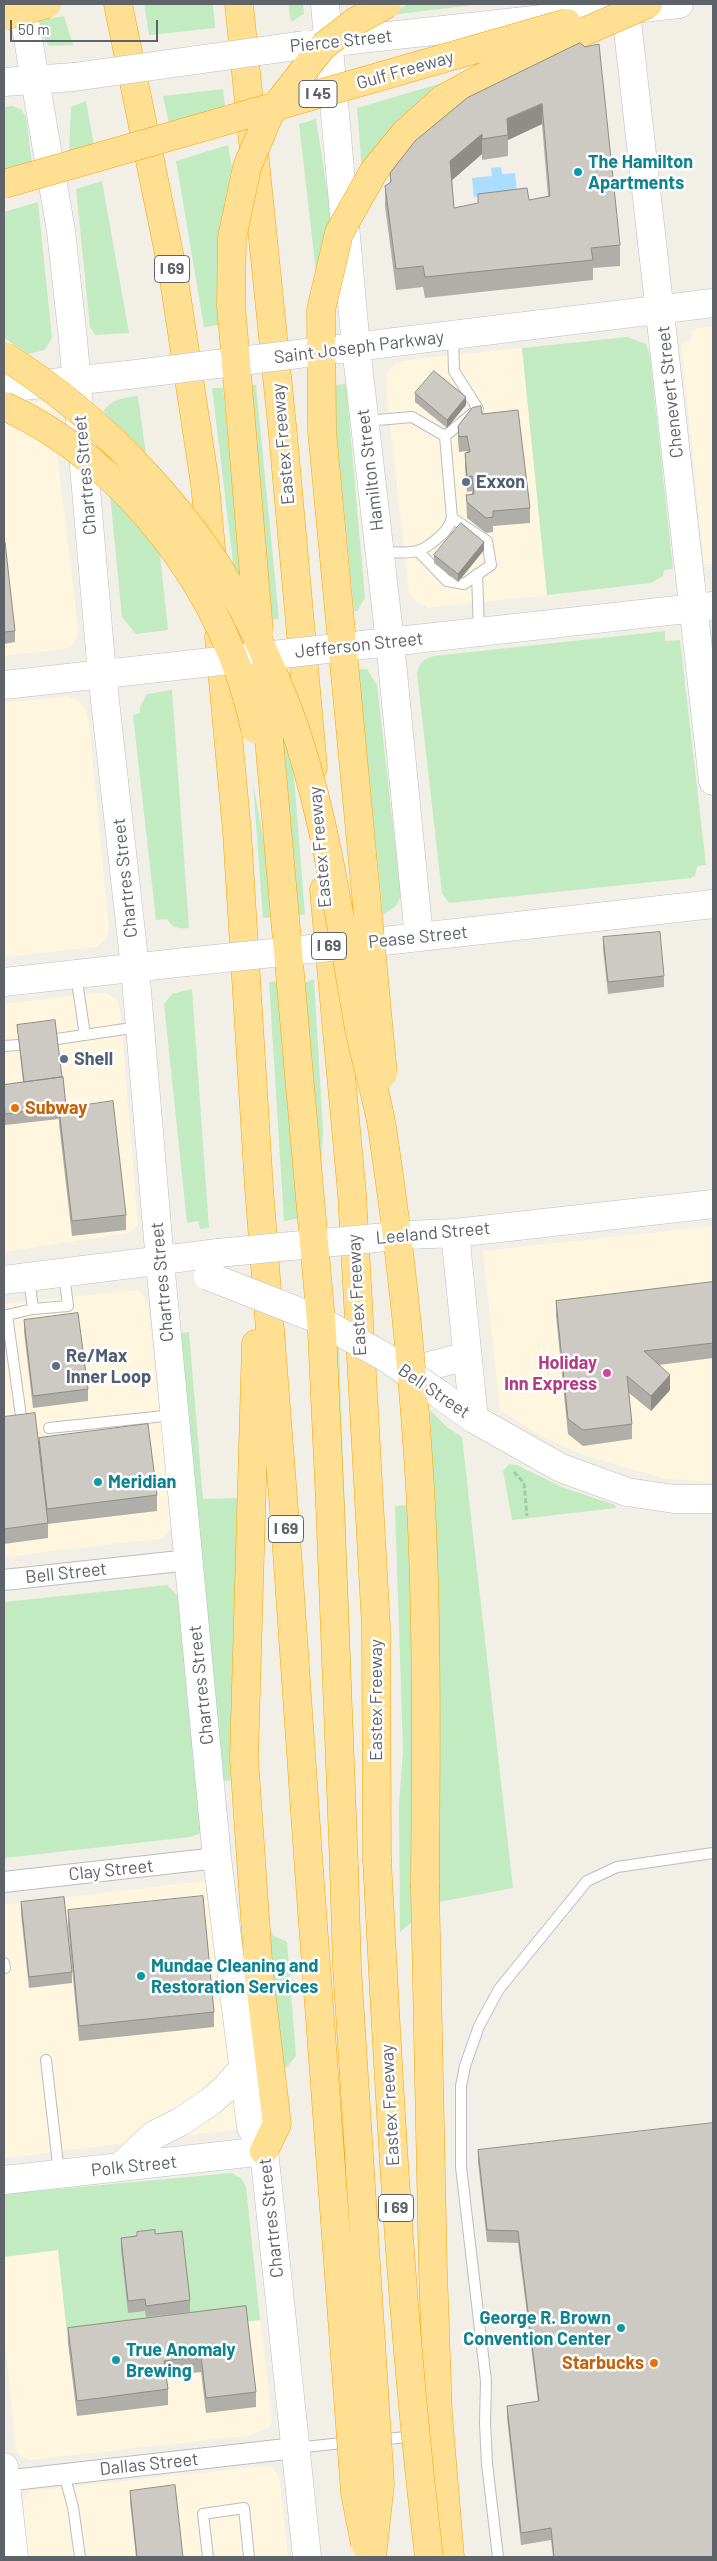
<!DOCTYPE html>
<html>
<head>
<meta charset="utf-8">
<style>
	body { margin:0 }
	#map { position:relative; width:717px; height:2561px; overflow:hidden; background:#f2efe7; font-family:Barlow,sans-serif }
	canvas { display:block }
	.frame { position:absolute; inset:0; border:5px solid #5e6369; pointer-events:none }
	.scale { position:absolute; left:10px; top:20px; width:148px; height:22px; box-sizing:border-box; border:2px solid #5e6369; border-top:0; padding-left:6px; font-size:15px; line-height:18px; white-space:nowrap; color:#5e6369; -webkit-text-stroke:4px #fff; paint-order:stroke }
</style>
</head>
<body>
<div id="map">
<canvas width="717" height="2561"></canvas>
<div class="frame"></div>
<div class="scale">50 m</div>
</div>
<script>
const g = document.querySelector('canvas').getContext('2d');
g.lineJoin = 'round';
function fillPath(path, color) {
  g.fillStyle = color;
  g.fill(path, 'evenodd');
}
function trace(path, color, width, dash) {
  g.strokeStyle = color;
  g.lineWidth = width;
  g.lineCap = dash ? 'butt' : 'round';
  g.setLineDash(dash || []);
  g.stroke(path);
}
function write(font, color, halo, rows, align = 'center') {
  g.font = font + ' Barlow,sans-serif';
  g.lineWidth = 5;
  g.setLineDash([]);
  g.textBaseline = 'middle';
  g.strokeStyle = halo;
  g.fillStyle = color;
  for (const [text, x, y, turn = 0] of rows) {
    g.save();
    g.translate(x, y);
    g.rotate((+turn || 0) * Math.PI / 180);
    g.textAlign = isNaN(turn) ? turn : align;
    if (halo) g.strokeText(text, 0, 0);
    g.fillText(text, 0, 0);
    g.restore();
  }
}
fillPath(new Path2D(`
	M713,326V564H704L681,343L690,341L692,332L698,328Z
	M522,348L547,595L428,608L415,601L409,592L386,388L387,373L395,363L414,359Z
	M44,401L50,405L52,412L78,628L77,638L72,645L65,649L4,656V406Z
	M68,696L79,701L86,710L89,723L109,930L105,940L96,947L4,957V703Z
	M105,992L117,1000L120,1008L138,1225L129,1233L4,1252V1004Z
	M713,1226V1482L666,1479L583,1455L539,1435L500,1410L483,1251Z
	M138,1290L144,1296L148,1305L172,1526L164,1538L4,1557V1304Z
	M203,1881L209,1884L240,2129L4,2158V1905Z
	M58,2250L69,2343L260,2320L272,2421L269,2427L251,2435L30,2460L24,2458L17,2452L15,2440L4,2333V2257Z
	M264,2466L273,2467L280,2480L288,2557H29L23,2503L29,2491Z`), '#fff6df');
fillPath(new Path2D(`
	M144,4H213L215,28L149,35Z
	M288,4H303L304,14L291,22Z
	M409,4H482L382,16Z
	M64,16L73,45L49,46L41,33L37,21Z
	M452,80L362,170L357,108Z
	M223,89L225,107L169,124L163,96Z
	M86,101L94,145L69,151L71,107Z
	M12,106L21,109L26,117L32,162L4,171V107Z
	M316,119L333,228L317,281L299,124Z
	M228,145L232,167L222,217L218,261L219,325L204,327L176,161Z
	M102,181L129,333L95,335L90,327L76,189Z
	M38,202L52,338L45,350L28,354L4,338V212Z
	M627,337L646,344L650,356L673,569L664,570L663,576L651,583L547,595L522,348Z
	M244,384L256,385L279,619L269,620Z
	M346,384L365,598L357,611H354L336,427L335,385Z
	M212,388H223L242,581L234,570Z
	M138,396L146,455L103,411C113,399 123,398 138,396Z
	M110,495L159,546L168,630L136,634L122,617Z
	M665,631V641L680,640L706,865L697,866L695,876L691,878L449,903L442,893L417,674C419,663 423,659 434,656Z
	M358,669H367L377,685L401,896L396,906L383,915Z
	M172,690L189,928C178,929 173,928 167,919L156,920L133,715L140,713V707L147,694Z
	M275,700L293,764L305,914L297,916Z
	M253,783L266,854L274,917L263,918Z
	M314,979L323,1129L320,1190L304,983Z
	M280,981L300,1218L284,1221L269,982Z
	M192,989L209,1228L200,1229L198,1221L187,1223L164,1004L172,994Z
	M189,1332L203,1499L240,1498L234,1780L221,1781L180,1333Z
	M332,1344L339,1348L354,1753L349,1754Z
	M430,1410L447,1427L462,1437L513,1888L439,1902L435,1548Z
	M509,1464L517,1465L562,1487L615,1505L616,1508L512,1520L503,1471Z
	M411,1505L418,1917L400,1932L399,1805L403,1750L395,1506Z
	M167,1585L180,1598L205,1829L199,1834L190,1837L4,1858V1602Z
	M264,1919L274,1936L287,1942L296,2056L286,2068L282,2069Z
	M232,2173L242,2179L246,2187L260,2320L68,2343L58,2250L4,2257V2194Z`), '#c3ebc2');
fillPath(new Path2D(`
	M501,167L502,174L515,173L517,192L474,197L472,178L492,176L491,168Z`), '#adf');
const lane = new Path2D(`
	M366,421L412,417L445,436
	M380,552C407,552 418,557 439,537C446,531 449,527 452,518L445,436L478,409L454,371L453,336
	M419,552L447,581L464,584L491,565L487,541L452,518
	M477,574L479,631
	M76,975L85,1035
	M57,1039L139,1027
	M4,1046L19,1045
	M29,1278L33,1309L68,1306L64,1274
	M21,1416L7,1315L33,1309
	M49,1428L174,1415
	M4,1963L5,1968
	M46,2060L59,2173
	M378,2440L416,2436
	M296,2448L351,2442
	M64,2474L73,2507L80,2557
	M208,2557L203,2514L244,2508L249,2557
	M498,2557L487,2464L485,2423L486,2381L461,2167V2086L465,2066L479,2026L499,1989L587,1881L617,1867L713,1853`);
const street = new Path2D(`
	M4,1580L189,1560
	M4,1882L217,1858
	M4,2481L295,2448`);
const secondary = new Path2D(`
	M22,4L61,231L73,339L102,674L135,968L160,1262L217,1858L251,2127L264,2151L307,2557
	M325,4L356,347L390,642L419,937
	M625,4L713,781
	M315,44L679,4
	M4,82L74,77
	M338,349L713,303
	M4,388L128,375
	M353,646L713,606
	M4,685L158,668
	M375,942L713,904
	M4,982L186,962
	M455,1233L474,1419
	M407,1235L455,1233L713,1204
	M4,1280L218,1253
	M406,1372L467,1356
	M439,1394L474,1419L561,1468L627,1492L674,1499H713
	M120,2167L154,2135L180,2122L210,2102L226,2088L244,2067
	M4,2180L264,2151
	M4,2467L14,2557`);
const highway = new Path2D(`
	M118,4L173,273L205,484L213,569
	M239,4L283,435L313,767
	M219,637L237,832L259,1188L286,1536L309,1870
	M324,890L352,1194L376,1627L377,1859
	M256,1344L244,1758L259,1975L277,2124L264,2151
	M330,1504L344,1867
	M425,1888L433,2271L438,2414L450,2557`);
trace(lane, '#b9bdc2', 12);
trace(street, '#b9bdc2', 22);
trace(secondary, '#babec4', 29);
trace(highway, '#f9a200', 29);
trace(new Path2D(`
	M514,1472L524,1483L527,1516`), '#99cea7', 3, [5, 2.5]);
trace(lane, '#fff', 10);
trace(street, '#fff', 20);
trace(secondary, '#fff', 28);
trace(highway, '#ffdf91', 28);
const secondaryBridge = new Path2D(`
	M74,77L304,45
	M128,375L330,350
	M158,668L353,646
	M186,962L368,943
	M218,1253L407,1235
	M208,1276L315,1318L385,1357L439,1394`);
const highwayBridge = new Path2D(`
	M4,16L47,4
	M4,184L567,23
	M4,356C104,418 202,522 253,629C270,665 288,705 300,744C329,837 342,933 359,1028C366,1064 378,1098 383,1134C399,1241 411,1348 418,1456C428,1599 426,1744 425,1888
	M4,406C129,463 227,595 255,729
	M259,632L231,305L232,238L247,167L269,115L322,47L356,21L387,4
	M263,672L322,1332L330,1504
	M383,1074L322,431L321,310L339,233L374,171L405,133L443,99L496,70L648,4
	M377,1859C389,2092 401,2325 429,2557
	M344,1867L347,1967L380,2484L372,2557
	M309,1870L355,2493L365,2544`);
trace(secondaryBridge, '#babec4', 29, []);
trace(highwayBridge, '#f9a200', 29, []);
trace(secondaryBridge, '#fff', 28);
trace(highwayBridge, '#ffdf91', 28);
fillPath(new Path2D(`
	M580,43L620,245V266L593,268V280L425,298L423,287L396,290L385,206V186L390,183V173ZM542,124L548,196L529,200L454,208L452,180L482,154V160L508,156V140Z
	M415,393L466,405L447,428L415,402Z
	M482,414L530,508V523L493,526V532L486,533L467,518L466,495L472,494V491L467,492L465,468V453L467,452V451L459,452L458,441V426Z
	M4,542L15,631V642L4,644Z
	M484,550L458,582L434,563V555Z
	M603,937L664,976V987L608,994L603,949Z
	M17,1025L62,1077H63L66,1108L126,1215V1230L72,1236L59,1124V1119L5,1125L4,1113V1085L23,1082Z
	M713,1282V1358L659,1365L670,1390L651,1411L629,1393L632,1424V1439L583,1446L568,1434L556,1316V1301Z
	M24,1320L88,1389V1401L33,1408L24,1332Z
	M4,1417L39,1447V1438L157,1495V1511L48,1524V1538L4,1544Z
	M21,1902L72,1972V1983L29,1988L21,1914Z
	M68,1910L214,2012V2027L79,2041L68,1926Z
	M478,2150L713,2557H553L551,2540L521,2545L507,2418V2406L538,2402L518,2243L487,2242L478,2162Z
	M137,2232L155,2234L190,2300V2312L146,2317L145,2311L128,2313L121,2250V2238L137,2236Z
	M246,2306L256,2392V2407L206,2413L201,2372L166,2376L168,2389V2405L77,2416L68,2343V2328Z
	M130,2491L183,2557H136L130,2502Z`), '#b0aea9');
fillPath(new Path2D(`
	M542,104V124L508,140L507,119Z
	M482,134V154L450,182V161Z
	M466,397V405L447,428V420Z
	M484,542V550L458,582V574Z
	M670,1375V1390L651,1411V1396Z`), '#908d89');
const building = new Path2D(`
	M580,43L585,47L599,44L620,245L591,248L593,260L425,277L423,266L396,269L385,186L391,182L390,173L415,141L467,98ZM542,104L550,196L529,200L527,188L478,194V203L454,208L450,161L482,134V139L508,135L507,119Z
	M434,371L466,397L447,420L415,393Z
	M481,406L482,414L518,410L530,508L493,511V517L486,518L467,502L466,495L474,494L472,476L467,477L465,453L470,452L467,436L459,437L458,426L472,408Z
	M461,523L484,542L458,574L434,555Z
	M4,542H5L15,631L4,632Z
	M660,932L664,976L608,982L603,937Z
	M55,1020L62,1077L24,1082L17,1025Z
	M63,1077L66,1106L5,1114L4,1102V1085Z
	M113,1101L126,1215L72,1221L59,1109Z
	M713,1282V1343L644,1351L670,1375L651,1396L627,1376L632,1424L583,1430L568,1419L556,1301Z
	M78,1313L88,1389L33,1396L24,1320Z
	M35,1413L48,1523L4,1529V1417Z
	M148,1424L157,1495L47,1509L39,1438Z
	M203,1896L214,2012L79,2026L68,1910Z
	M64,1897L72,1972L29,1977L21,1902Z
	M713,2123V2557H554L551,2528L521,2533L507,2406L539,2401L518,2231L487,2230L478,2150Z
	M155,2230V2234L182,2231L190,2300L146,2306L145,2299L128,2301L121,2238L137,2236V2232Z
	M246,2306L256,2392L206,2398L201,2356L164,2361L168,2389L77,2401L68,2328Z
	M175,2485L183,2557H137L130,2491Z`);
fillPath(building, '#cdcac4');
trace(building, '#908d89', 1);
for (const [x, y, r, color] of [
	[578,172,5,"#0f9aa8"],
	[466,482,5,"#5c6f8a"],
	[64,1059,5,"#5c6f8a"],
	[15,1108,5,"#e8710a"],
	[56,1366,5,"#5c6f8a"],
	[607,1373,5,"#d1479c"],
	[98,1482,5,"#0f9aa8"],
	[141,1976,5,"#0f9aa8"],
	[621,2328,5,"#0f9aa8"],
	[116,2360,5,"#0f9aa8"],
	[654,2363,5,"#e8710a"]
]) {
  const dot = new Path2D();
  dot.arc(x, y, r, 0, 2 * Math.PI);
  g.fillStyle = color;
  g.fill(dot);
  trace(dot, '#fff', 2);
}
for (const [x, y, w] of [
	[318,94,38],
	[172,269,35],
	[329,946,35],
	[286,1529,35],
	[396,2208,35]
]) {
  const box = new Path2D();
  box.roundRect(x - w / 2, y - 13.5, w, 27, 4);
  g.fillStyle = '#fff';
  g.fill(box);
  trace(box, '#5e6369', 1);
}
write('bold 16px', '#5e6369', null, [
	["I 45",318,94],
	["I 69",172,269],
	["I 69",329,946],
	["I 69",286,1529],
	["I 69",396,2208]
]);
write('18px', '#5e6369', '#fff', [
	["Pierce Street",341,41,-6],
	["Gulf Freeway",405,70,-16],
	["Saint Joseph Parkway",359,347,-7],
	["Chenevert Street",670,392,-96],
	["Eastex Freeway",283,444,-95],
	["Hamilton Street",370,470,-97],
	["Chartres Street",85,475,-95],
	["Jefferson Street",359,645,-6],
	["Eastex Freeway",320,847,-95],
	["Chartres Street",125,878,-96],
	["Pease Street",418,937,-6],
	["Leeland Street",433,1233,-5],
	["Chartres Street",162,1282,-95],
	["Eastex Freeway",357,1295,-93],
	["Bell Street",434,1391,34],
	["Bell Street",66,1573,-6],
	["Chartres Street",201,1685,-96],
	["Eastex Freeway",376,1700,-90],
	["Clay Street",111,1870,-6],
	["Eastex Freeway",390,2105,-93],
	["Polk Street",134,2166,-6],
	["Chartres Street",271,2218,-96],
	["Dallas Street",149,2464,-6]
]);
write('bold 18px', '#0d838f', '#fff', [
	["The Hamilton",588,162],
	["Apartments",588,183],
	["Meridian",108,1482],
	["Mundae Cleaning and",151,1966],
	["Restoration Services",151,1987],
	["George R. Brown",611,2318,"right"],
	["Convention Center",611,2339,"right"],
	["True Anomaly",126,2350],
	["Brewing",126,2371]
], 'left');
write('bold 18px', '#4e5e75', '#fff', [
	["Exxon",476,482],
	["Shell",74,1059],
	["Re/Max",66,1356],
	["Inner Loop",66,1377]
], 'left');
write('bold 18px', '#c56008', '#fff', [
	["Subway",25,1108],
	["Starbucks",644,2363,"right"]
], 'left');
write('bold 18px', '#b23c85', '#fff', [
	["Holiday",597,1363],
	["Inn Express",597,1384]
], 'right');
</script>
</body>
</html>
